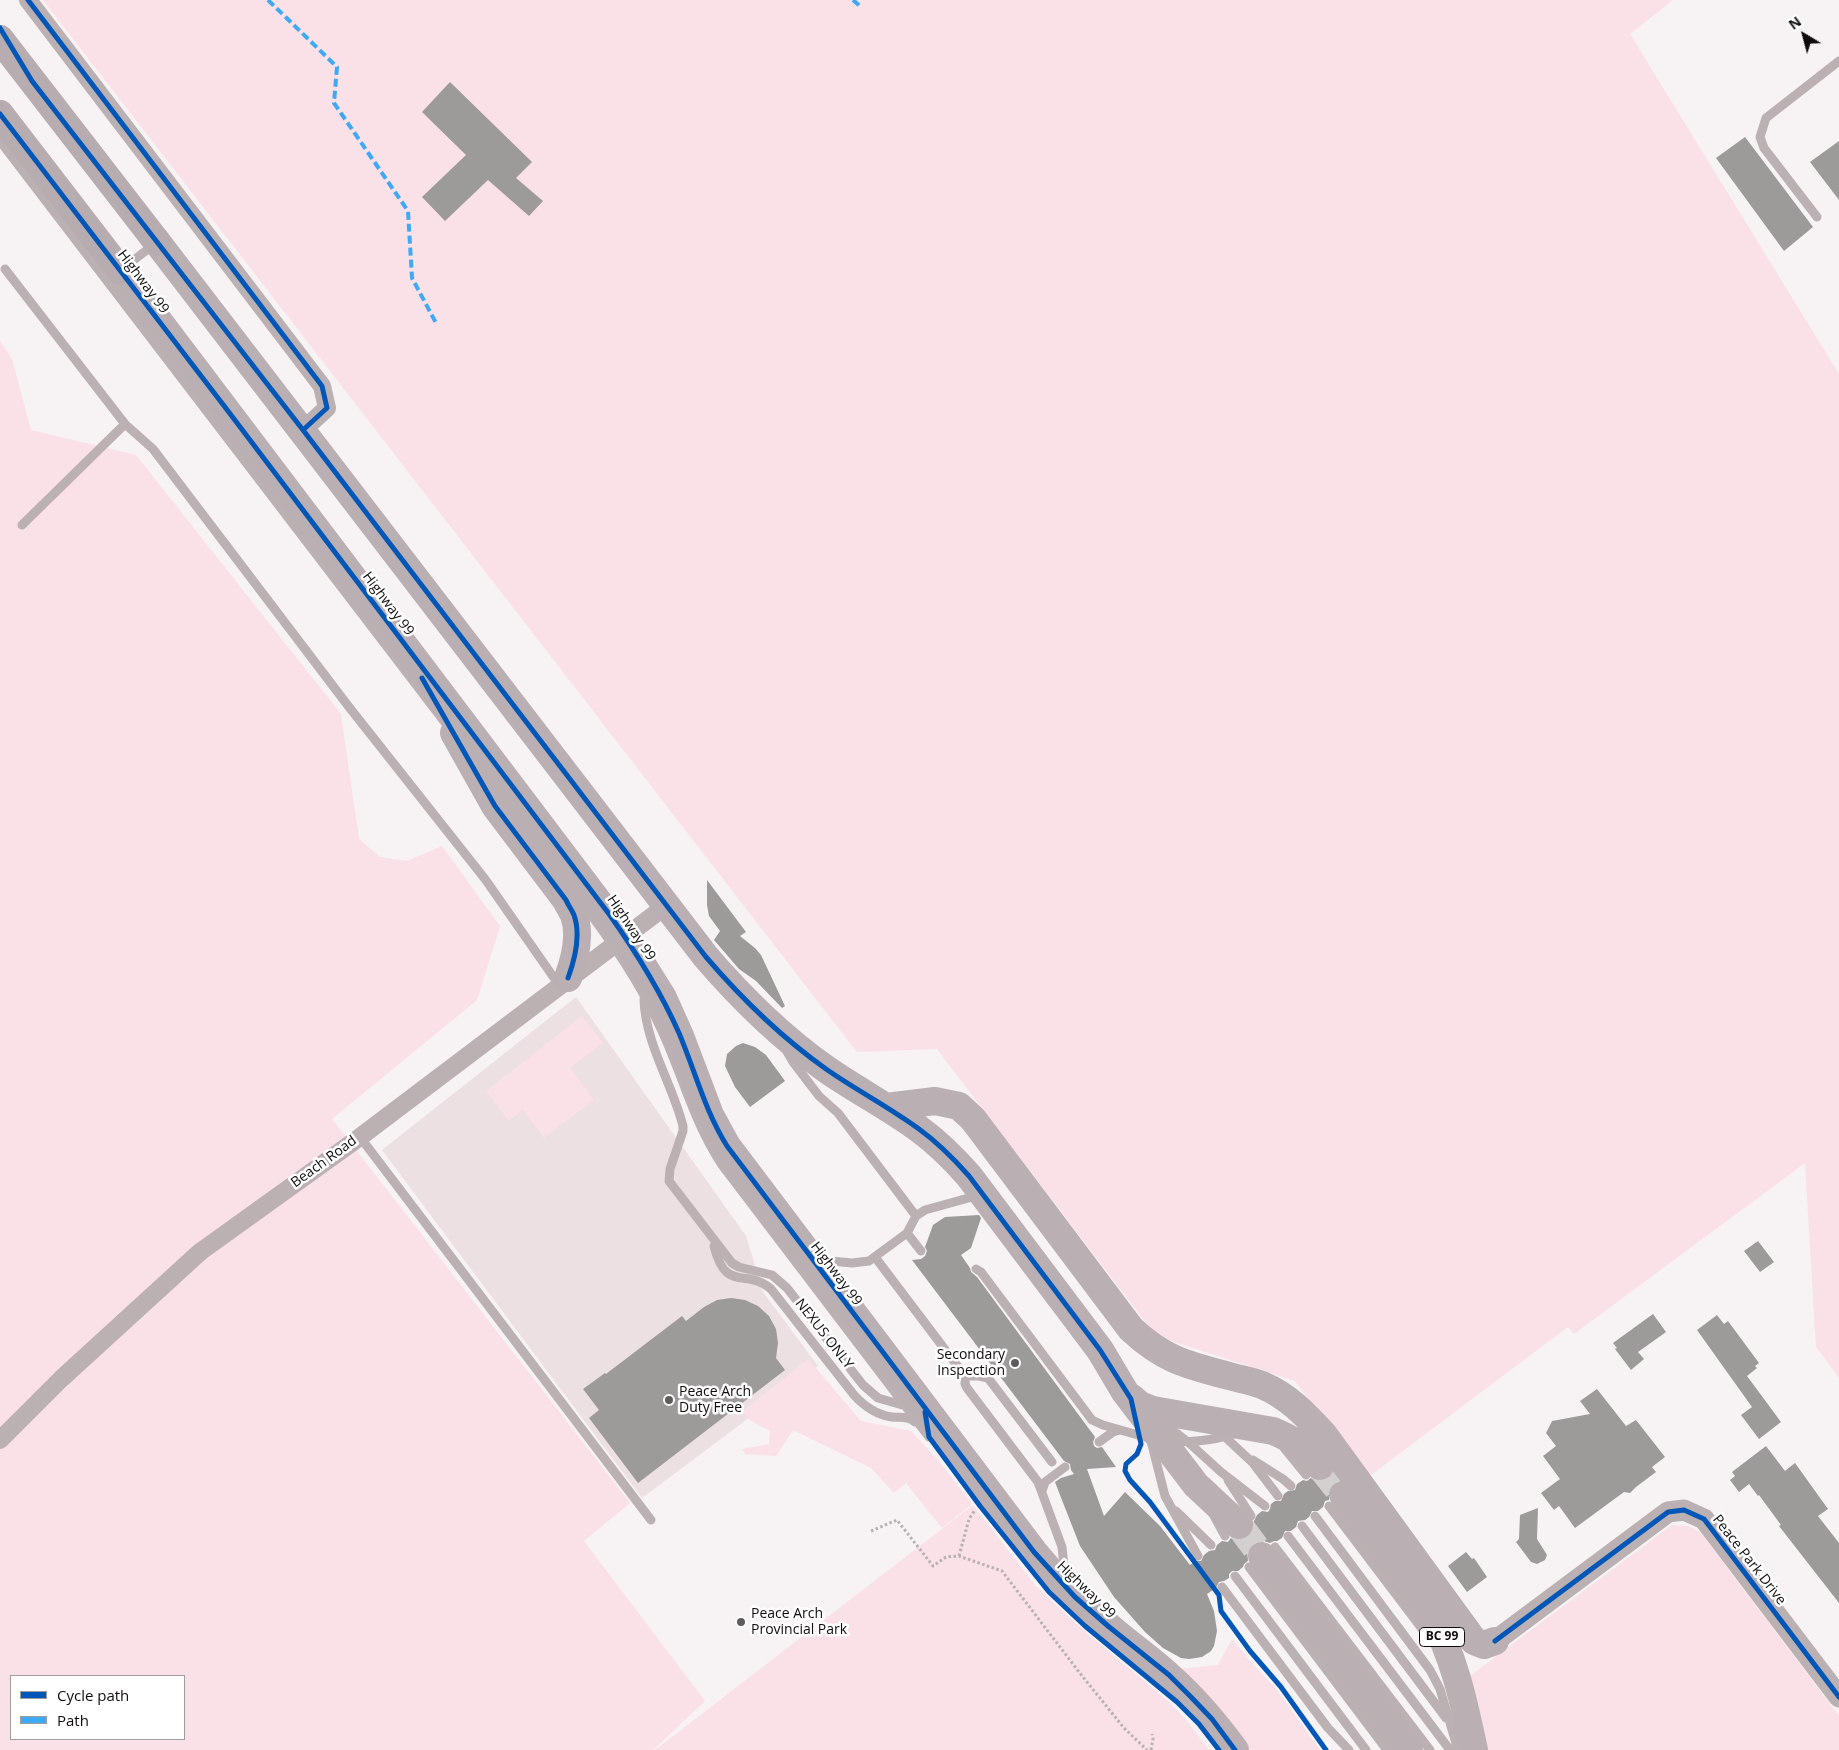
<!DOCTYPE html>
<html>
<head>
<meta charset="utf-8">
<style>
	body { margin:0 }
	#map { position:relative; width:1839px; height:1750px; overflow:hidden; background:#f7f2f3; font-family:"Open Sans",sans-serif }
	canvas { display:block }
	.legend { position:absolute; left:10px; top:1675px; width:175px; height:65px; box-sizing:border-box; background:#fff; border:1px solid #9f9e9e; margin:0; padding:6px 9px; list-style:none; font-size:15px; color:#0f0c0d }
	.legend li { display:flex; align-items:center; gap:10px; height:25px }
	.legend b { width:25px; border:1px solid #9f9e9e }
	.north { position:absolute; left:1779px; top:10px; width:50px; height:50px; -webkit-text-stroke:4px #fff; paint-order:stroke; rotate:323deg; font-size:14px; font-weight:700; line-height:20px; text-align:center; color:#0f0c0d }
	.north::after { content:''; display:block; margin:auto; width:18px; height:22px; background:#0f0c0d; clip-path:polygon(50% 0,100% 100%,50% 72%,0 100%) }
</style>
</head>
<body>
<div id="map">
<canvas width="1839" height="1750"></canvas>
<ul class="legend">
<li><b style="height:6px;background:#0057b8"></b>Cycle path</li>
<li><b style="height:6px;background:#3fa9f5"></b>Path</li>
</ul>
<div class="north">N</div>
</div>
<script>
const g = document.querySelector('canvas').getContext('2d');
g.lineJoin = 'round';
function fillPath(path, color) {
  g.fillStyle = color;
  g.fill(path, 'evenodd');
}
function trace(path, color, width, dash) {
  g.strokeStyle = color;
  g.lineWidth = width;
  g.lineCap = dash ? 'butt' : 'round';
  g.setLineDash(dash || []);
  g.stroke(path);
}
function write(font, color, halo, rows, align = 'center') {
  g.font = font + ' "Open Sans",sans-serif';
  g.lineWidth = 5;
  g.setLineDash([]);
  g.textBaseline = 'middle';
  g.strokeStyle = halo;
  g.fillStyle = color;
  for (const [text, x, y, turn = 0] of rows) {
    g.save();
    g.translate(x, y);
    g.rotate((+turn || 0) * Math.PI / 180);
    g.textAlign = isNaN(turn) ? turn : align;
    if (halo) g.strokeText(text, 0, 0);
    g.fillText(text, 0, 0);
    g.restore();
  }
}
fillPath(new Path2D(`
	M576,997L746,1236L763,1292L818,1366L642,1498L382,1150Z`), '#ece0e3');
fillPath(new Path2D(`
	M43,0H1673L1630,34L1839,374V1378L1816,1347L1805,1163L1574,1334L1568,1327L1367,1478L1295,1381L1156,1336L937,1049L857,1052Z
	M0,341L12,359L31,430L136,455L341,714L359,839L380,857L407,861L442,846L500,926L477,1000L332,1119L630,1503L584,1541L705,1701L653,1750H0ZM11,1676H184V1739H11Z
	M582,1016L603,1043L570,1068L594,1100L544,1138L523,1110L509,1121L486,1091Z
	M808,1359L861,1421L911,1431L937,1459L972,1504L942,1528L906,1483L894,1493L871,1468L793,1430L776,1456L745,1454L742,1449L769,1444L770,1431L751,1421L742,1412Z
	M973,1505L1035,1585L1075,1623L1169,1702L1189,1723L1209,1750H655Z
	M1672,1525L1688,1526L1700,1532L1839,1716V1750H1482L1467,1678Z
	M1232,1639L1250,1661L1277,1690L1320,1750H1250L1213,1701L1179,1669L1218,1665Z`), '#fae0e7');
fillPath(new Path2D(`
	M450,82L532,162L516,178L543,201L529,216L488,180L445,221L422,197L466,155L422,112Z
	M1745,137L1813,227L1784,251L1716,158Z
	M1839,141V200L1810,162Z
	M707,880L746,932L740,936L755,948L761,955L785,1006L782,1008L756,981L739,969L714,940L720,931L709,916L707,905Z
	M743,1043L755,1047L766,1055L785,1081L750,1107L735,1087L725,1066L727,1054L736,1046Z
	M979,1215L981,1218L971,1248L961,1255L970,1268L971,1272L977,1277L1095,1437L1093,1442L1094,1446L1097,1448L1102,1447L1116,1467L1087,1469L1104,1516L1125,1492L1160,1526L1190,1565L1195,1561H1201L1204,1555L1209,1551L1215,1550L1217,1545L1222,1541L1228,1542L1231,1538L1236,1540H1243L1250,1536L1254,1529V1521L1257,1515L1262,1511L1268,1512L1270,1509L1271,1504L1275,1501H1281L1284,1494L1288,1491L1295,1490L1297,1484L1303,1480L1307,1481L1311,1478L1315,1481H1322L1328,1479L1332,1484L1329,1489V1500L1325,1501L1323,1507L1318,1511H1312L1309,1517L1305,1520L1298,1521L1296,1527L1291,1531H1285L1282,1538L1277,1541H1274L1270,1543L1261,1540L1253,1543L1247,1550L1248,1561L1244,1564L1243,1567L1238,1571H1232L1229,1574V1578L1224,1581L1219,1582L1216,1588L1207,1594L1214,1611L1217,1631L1214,1646L1211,1651L1202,1657L1189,1659L1181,1658L1163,1648L1145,1632L1114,1597L1080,1546L1060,1495L1055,1482L1061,1478L1074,1474L1071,1470L1070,1464L1064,1461L912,1260L921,1259L925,1256L927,1251L925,1247L933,1225L945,1217Z
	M1758,1241L1774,1262L1760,1272L1744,1251Z
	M731,1298L745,1300L758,1306L769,1316L776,1329L778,1343L776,1358L785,1370L638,1483L589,1418L599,1410L583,1389L605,1373L606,1374L682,1316L686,1321L704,1307L717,1300Z
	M1653,1314L1666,1332L1638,1352L1644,1359L1631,1370L1615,1349L1617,1348L1613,1343Z
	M1717,1315L1724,1324L1728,1321L1759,1363L1755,1366L1757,1368L1747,1376L1781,1422L1759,1439L1741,1415L1752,1407L1697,1330Z
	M1597,1389L1626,1426L1636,1420L1665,1457L1652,1467L1656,1472L1636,1487L1630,1493L1624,1492L1575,1528L1559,1506L1554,1510L1541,1493L1560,1479L1543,1456L1556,1446L1546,1433L1552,1421L1590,1414L1580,1401Z
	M1766,1446L1785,1471L1795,1463L1828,1509L1818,1516L1839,1543V1603L1779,1526L1781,1525L1759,1495L1758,1496L1749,1484L1739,1492L1730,1480L1735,1476L1732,1472Z
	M1538,1508L1537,1539L1547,1555L1545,1560L1537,1564L1531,1562L1516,1542L1519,1539L1520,1515Z
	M1466,1552L1472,1559L1474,1558L1487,1577L1467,1592L1448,1566Z`), '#9d9a9a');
trace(new Path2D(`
	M1320,1466L1343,1495
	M1239,1525L1262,1556`), '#d4d0d0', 28, [28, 14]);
trace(new Path2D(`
	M871,1531L897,1520L933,1566L946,1557L959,1556L1002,1571L1079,1672L1124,1728L1147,1750
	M959,1556L969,1519L975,1510
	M1151,1750L1153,1739L1152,1734`), '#b7b1b2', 3, [2.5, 2.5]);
trace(new Path2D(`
	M0,141L453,733
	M1817,217L1764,148L1760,137L1766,118L1839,61
	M5,269L125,424L153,449L349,707L485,879L559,985
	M122,269L156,243
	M22,525L125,424
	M580,900C611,941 640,982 661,1029C683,1076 693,1121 722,1165L929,1437
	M644,999C645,1043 672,1083 683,1126V1131L670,1169L669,1181L732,1263L739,1267L772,1275L787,1288L863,1385L878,1398L906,1406
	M786,1050L793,1062L819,1096L838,1113L916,1216
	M360,1137L651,1520
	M907,1233L921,1251
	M714,1246C726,1294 745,1267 771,1289L854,1395C864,1406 877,1415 892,1417C901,1418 908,1416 915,1422
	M875,1257L965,1376V1384L967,1388L1038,1482L1062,1547L1065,1575
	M821,1258L831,1261L852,1263L869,1261L907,1233L916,1216L925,1210L972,1197H979
	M976,1269L981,1272L1092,1420L1103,1425L1152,1439
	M965,1376H979L988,1378L1052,1462
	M1162,1422L1188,1442L1221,1472L1265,1506
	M1223,1435L1253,1463L1278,1496
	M1151,1441L1165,1496L1198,1556
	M1099,1442L1113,1432L1120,1430
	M1170,1442C1192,1442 1215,1441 1236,1433
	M1284,1448L1306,1475
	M1253,1460L1283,1479L1291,1486
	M1228,1480L1251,1516
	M1042,1491L1045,1482L1065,1467
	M1329,1506L1429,1638
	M1176,1511L1211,1545
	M1213,1514L1225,1536
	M1315,1516L1430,1670L1440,1689L1458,1750
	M1302,1526L1446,1718
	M1288,1536L1450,1750
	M1275,1547L1430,1750
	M1249,1567L1387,1750
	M1235,1576L1366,1750
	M1222,1587L1328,1728L1349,1750`), '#bbb1b3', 9);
trace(new Path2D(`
	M28,0L322,386L327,408L303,430
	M0,1440L61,1379L200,1252L360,1137L667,905`), '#bbb1b3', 18);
trace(new Path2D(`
	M1495,1641L1668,1512L1684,1510L1704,1519L1839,1697`), '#bbb1b3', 21);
trace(new Path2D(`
	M157,242L706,957C742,999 781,1037 826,1069C856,1090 889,1107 919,1129C937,1142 954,1159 969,1176L1100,1350L1125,1392L1196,1485L1239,1525
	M120,270L625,937L663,998L680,1036L710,1115L727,1146L1034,1552C1056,1579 1081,1603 1107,1625C1127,1643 1150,1658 1169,1676C1194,1698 1215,1723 1235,1750
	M454,733L495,806L566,900C568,905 572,910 574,915C581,935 575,959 568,978
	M886,1107L935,1101L959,1106L973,1119L1131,1329C1164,1360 1187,1365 1229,1376C1240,1379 1252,1381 1262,1385C1288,1396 1305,1414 1324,1435L1474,1641L1484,1645L1495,1641
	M1132,1398L1140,1405L1153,1410L1273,1431C1293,1439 1306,1449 1320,1466
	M1343,1495L1430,1613C1454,1655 1464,1703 1474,1750
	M1262,1556L1409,1750`), '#baafb3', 28);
trace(new Path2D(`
	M0,39L157,242
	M0,114L120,270`), '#b7acb0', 28);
trace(new Path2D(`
	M268,0L337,67L334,103L408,211L412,278L436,323
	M853,0L861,7`), '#3fa9f5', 4, [8, 4]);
trace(new Path2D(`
	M28,0L322,386L327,408L303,430
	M0,28L32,81L303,430L706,957C742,999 781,1037 826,1069C856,1090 889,1107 919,1129C937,1142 954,1159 969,1176L1100,1350L1131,1399L1141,1444L1137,1454L1126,1464L1125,1471L1130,1480L1150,1502L1219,1595L1221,1611L1250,1651L1281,1687L1326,1750
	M0,114L228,411L609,914C636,952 660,990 679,1033C695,1071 705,1111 727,1146L1034,1552L1075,1597L1108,1626L1169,1675L1191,1697L1212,1719L1235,1750
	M422,678L495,806L566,900C568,905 572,910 574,915C581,935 575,959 568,978
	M925,1412L929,1437L980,1506L1049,1592L1085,1626L1177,1702L1199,1724L1219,1750
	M1495,1641L1668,1512L1684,1510L1704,1519L1839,1697`), '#0057b8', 5);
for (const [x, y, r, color] of [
	[1015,1363,5,"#605c5e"],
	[669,1400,5,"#605c5e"],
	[741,1622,5,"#605c5e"]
]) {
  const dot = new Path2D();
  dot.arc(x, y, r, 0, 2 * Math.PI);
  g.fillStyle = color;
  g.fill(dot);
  trace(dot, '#fff', 2);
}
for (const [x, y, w] of [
	[1442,1637,45]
]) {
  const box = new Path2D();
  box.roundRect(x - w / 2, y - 9.5, w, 19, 4);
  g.fillStyle = '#fff';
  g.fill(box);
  trace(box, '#0f0c0d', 1);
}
write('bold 12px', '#0f0c0d', null, [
	["BC 99",1442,1637]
]);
write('14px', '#0f0c0d', '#fff', [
	["Highway 99",143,282,53],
	["Highway 99",388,604,53],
	["Highway 99",631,928,56],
	["Beach Road",324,1162,-36],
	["Highway 99",836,1274,53],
	["NEXUS ONLY",824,1334,52],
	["Peace Park Drive",1749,1560,52],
	["Highway 99",1086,1590,44]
]);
write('14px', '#0f0c0d', '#fff', [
	["Secondary",1005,1355,"right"],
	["Inspection",1005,1371,"right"],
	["Peace Arch",679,1392],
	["Duty Free",679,1408],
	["Peace Arch",751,1614],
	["Provincial Park",751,1630]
], 'left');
</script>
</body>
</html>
